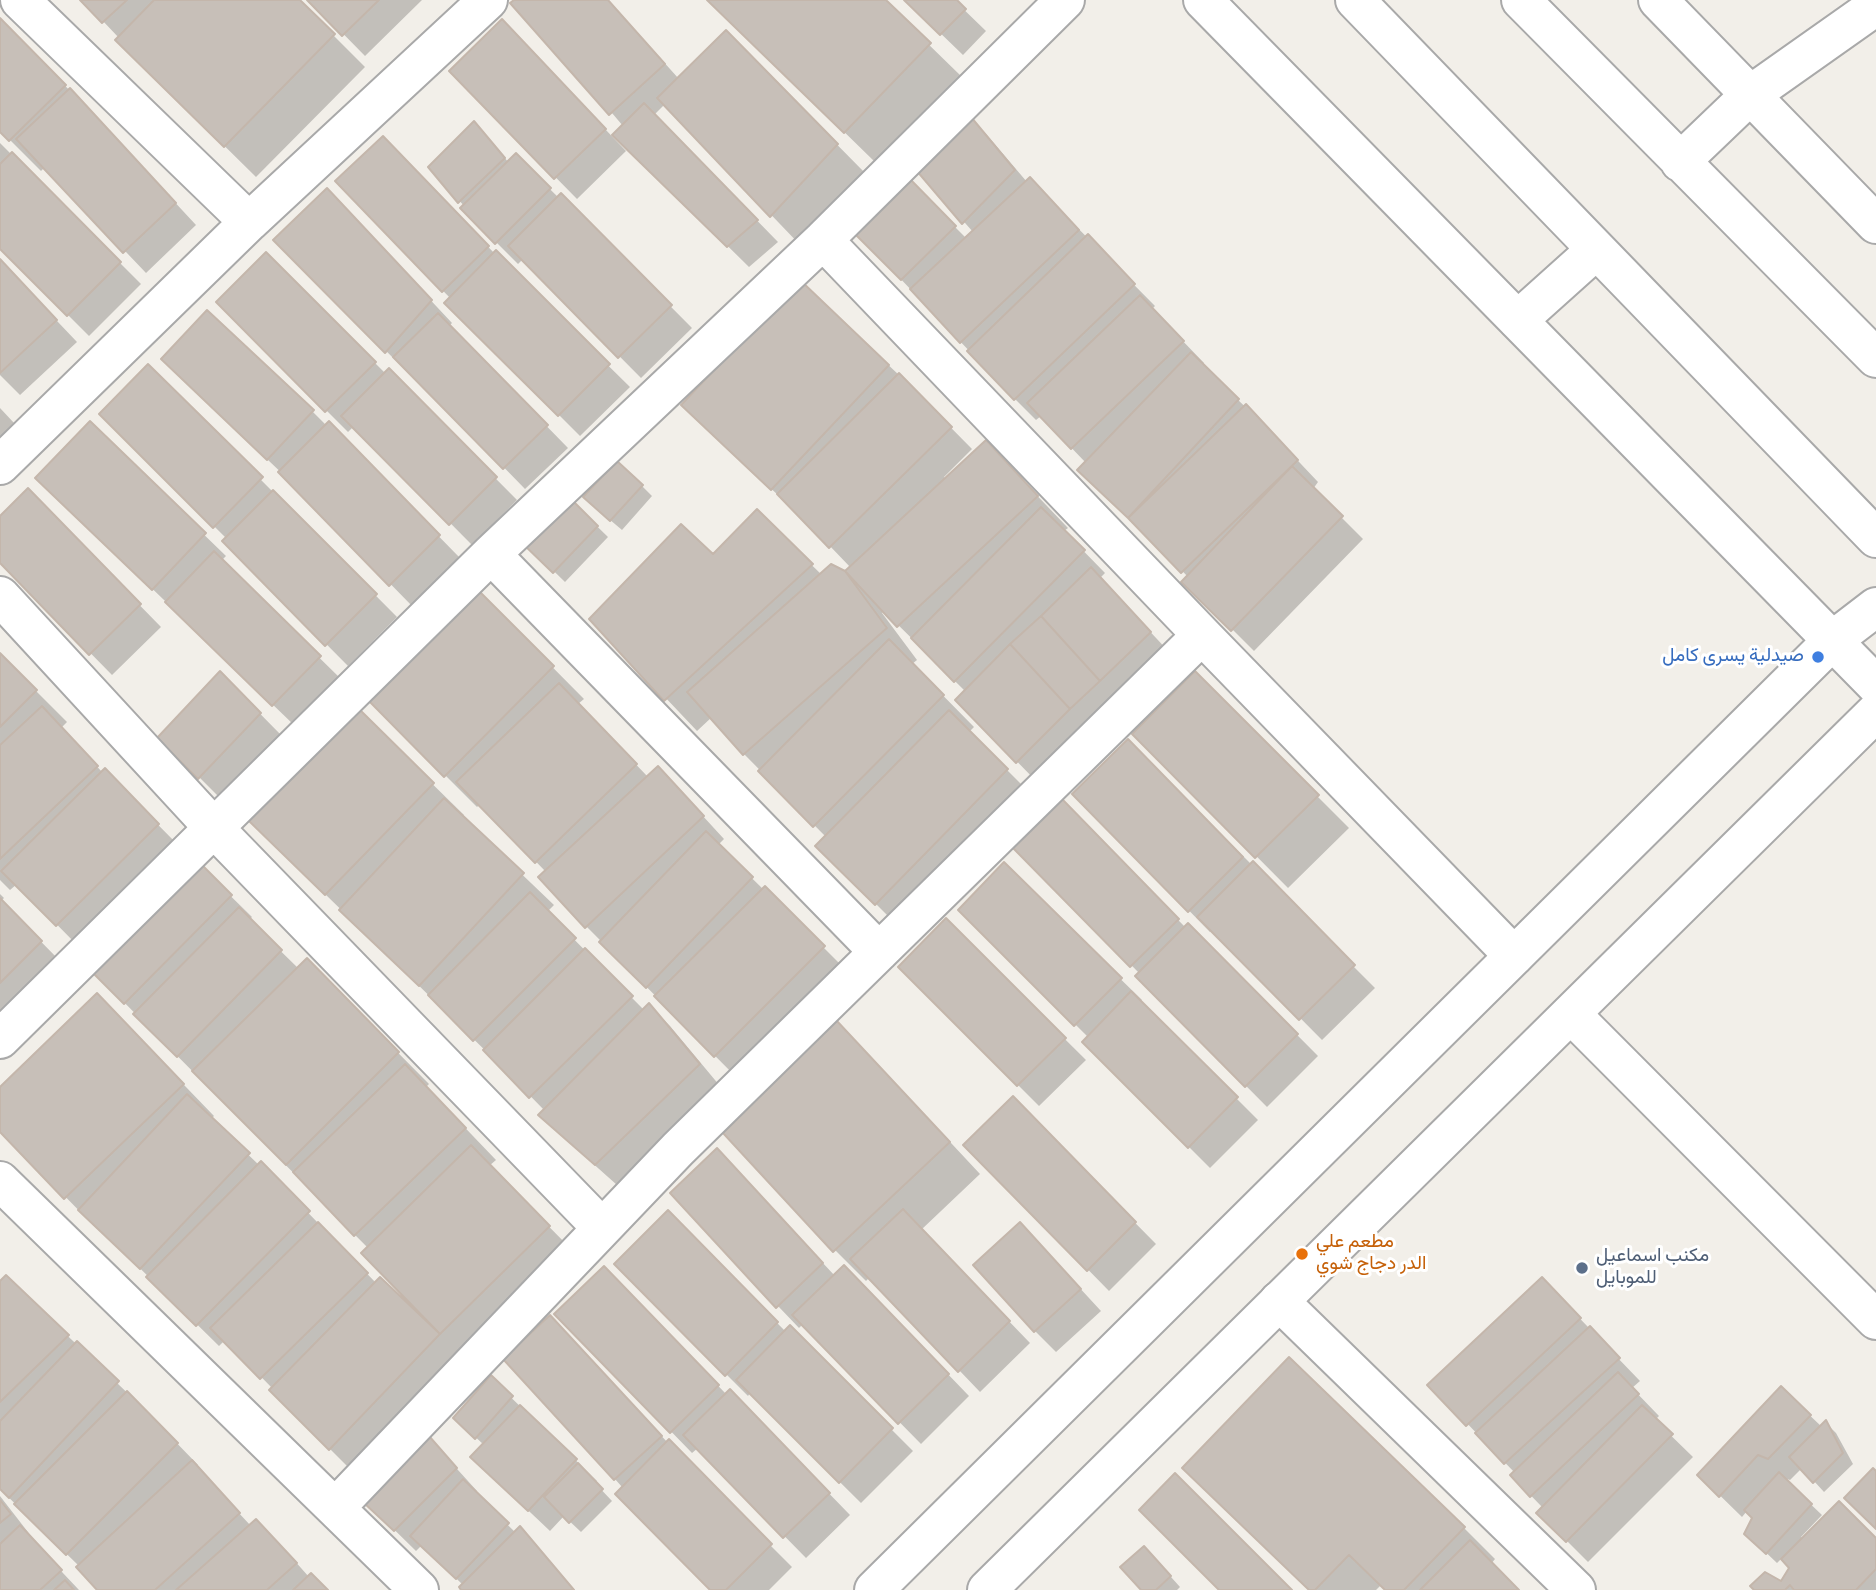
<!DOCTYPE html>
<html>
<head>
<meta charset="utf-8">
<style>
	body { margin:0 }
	canvas { display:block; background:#f2efe9 }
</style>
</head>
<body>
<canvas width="1876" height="1590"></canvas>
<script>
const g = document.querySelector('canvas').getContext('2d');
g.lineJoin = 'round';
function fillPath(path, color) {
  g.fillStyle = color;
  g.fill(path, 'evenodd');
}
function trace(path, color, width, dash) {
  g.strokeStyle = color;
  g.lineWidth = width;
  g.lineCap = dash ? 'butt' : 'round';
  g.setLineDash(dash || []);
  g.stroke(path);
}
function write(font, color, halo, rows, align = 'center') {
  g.font = font + ' "Source Sans 3",Vazirmatn,sans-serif';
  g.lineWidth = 6;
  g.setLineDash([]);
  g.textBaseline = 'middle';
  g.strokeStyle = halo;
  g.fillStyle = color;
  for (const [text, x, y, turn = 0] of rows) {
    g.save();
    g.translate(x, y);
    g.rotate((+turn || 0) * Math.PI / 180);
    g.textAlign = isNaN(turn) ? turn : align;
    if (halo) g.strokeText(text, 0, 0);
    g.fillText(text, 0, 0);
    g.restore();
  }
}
fillPath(new Path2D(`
	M83,0H298L365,67L256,177L117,40L119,38Z
	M310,0H422L365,56Z
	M516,0H608L679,79L726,32L868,176L802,247L665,104L654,115L778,242L749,267L615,135L623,126Z
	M709,0H883L961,76L876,163Z
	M906,0H954L986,31L963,55Z
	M0,20L91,112L196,225L146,273L45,167L41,171L0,130Z
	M523,43L626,151L577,199L451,71Z
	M966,113L987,135L1027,182L1051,201L1155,306L1152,309L1204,363L1202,365L1267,428L1318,482L1313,489L1363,539L1254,651L1184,581L1188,577L1143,530L1101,491L1086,463L1041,416L1036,420L1015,399L855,231L907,179L967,239L973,232L913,164Z
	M484,133L509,163L516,156L559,198L561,196L692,328L641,378L523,259L518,264L497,243L463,208L464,206L431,167Z
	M0,143L141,284L89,336L0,247Z
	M404,159L495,254L630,387L580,436L447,303L451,299L337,182Z
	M348,212L452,323L449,326L568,448L525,489L409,370L407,372L276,240Z
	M266,254L386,374L389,371L517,500L472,545L354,426L348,432L218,302Z
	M0,261L77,342L20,395L0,375Z
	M800,282L899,375L972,449L944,477L946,479L986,442L1068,528L1064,531L1105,573L1100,578L1171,654L1038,783L957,700L966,692L884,611L882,613L917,660L912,664L974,727L969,732L1038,801L907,935L818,846L826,837L744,754L712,717L697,731L591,619L713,557L757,512L822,575L845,573L851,568L804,519L714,436Z
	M148,366L397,617L348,666L224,541L227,539L101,414Z
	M185,381L312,411L327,426L329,424L460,558L412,606L289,480Z
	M0,408L15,424L0,437Z
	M90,424L226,556L221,561L341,679L295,726L59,499Z
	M642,486L652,496L622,530L596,508Z
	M28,491L161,627L112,675L0,561V518Z
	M566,496L608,537L565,582L523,541Z
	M479,593L584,699L578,704L648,777L679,790L724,839L718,845L764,890L765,889L855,979L746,1087L586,926L546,872L480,804L477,807L371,701Z
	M0,655L67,722L61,728L103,773L105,771L179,846L78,946L17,884L10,890L0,880Z
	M220,673L281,735L221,799L159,737Z
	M1195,674L1349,828L1288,888L1135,734Z
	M358,711L464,815L462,817L554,905L547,912L644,1010L649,1005L670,1026L720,1086L617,1185L562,1136L541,1115L545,1111L496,1061L282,852Z
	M1128,741L1375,988L1322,1040L1212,929L1210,932L1075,794Z
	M1062,802L1186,928L1188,925L1318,1056L1267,1107L1137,976L1140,974L1016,848Z
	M197,863L252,917L249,920L299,969L307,961L429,1084L426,1087L496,1160L489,1166L580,1258L361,1480L271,1390L273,1389L225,1340L219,1346L98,1227L97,1229L0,1130V1089L128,1027L214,1116L211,1119L259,1165L261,1164L377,1284L422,1317L424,1315L368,1248L92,970Z
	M1004,865L1142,1000L1140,1002L1258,1120L1210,1168L1084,1042L1089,1038L960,910Z
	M0,894L4,898L1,901L62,963L0,1025Z
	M946,921L1086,1060L1039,1106L900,967Z
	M867,1053L980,1174L921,1230L1030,1343L980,1392L870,1277L866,1281L835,1250Z
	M1013,1099L1156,1244L1109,1291L966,1145Z
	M738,1172L835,1276L865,1288L969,1396L921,1444L803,1324L799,1328L778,1306L672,1193Z
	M668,1212L786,1332L790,1328L913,1451L861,1503L750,1393L748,1396L616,1264Z
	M1041,1246L1101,1311L1056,1352L1035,1331Z
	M6,1277L139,1404L198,1465L196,1467L251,1526L278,1542L309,1577L326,1590H99L79,1566L0,1489V1284Z
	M625,1289L727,1395L751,1413L850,1515L806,1558L698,1448L692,1453L557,1314Z
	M1563,1301L1640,1381L1632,1388L1659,1416L1655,1420L1693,1457L1588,1562L1539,1513L1543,1508L1512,1476L1515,1473L1430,1385Z
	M571,1338L668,1443L792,1567L769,1590H712L615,1479Z
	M491,1378L597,1481L595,1483L612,1501L581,1532L564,1516L550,1531L494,1478L484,1445L455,1418Z
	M1781,1388L1822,1427L1826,1423L1836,1433L1853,1464L1824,1492L1802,1468L1790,1480L1782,1477L1822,1515L1801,1537L1804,1539L1876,1541V1590H1757L1781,1583L1791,1568L1782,1558L1777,1563L1757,1544L1754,1518L1747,1511L1742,1517L1699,1475Z
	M429,1438L477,1491L475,1493L516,1533L520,1529L575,1590H464L463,1585L422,1545L416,1551L366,1502Z
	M0,1496L31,1536L29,1537L79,1590H0Z
	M1216,1499L1464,1528L1495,1559L1491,1564L1517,1590H1386L1381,1585L1376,1590H1310Z
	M1154,1558L1180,1587L1177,1590H1143Z`), '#0003');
const building = new Path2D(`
	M80,0H127L102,23Z
	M154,0H300L335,34L224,147L115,40Z
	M307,0H379L342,36Z
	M514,0H608L665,64L609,115L510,3Z
	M707,0H886L931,43L844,133Z
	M904,0H957L966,9L940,35Z
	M0,18L66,85L9,141L0,132Z
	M502,19L606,129L554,179L449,71Z
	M726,30L838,144L770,217L657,98Z
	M70,88L176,203L123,253L16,139Z
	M644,103L758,220L727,247L612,135Z
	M966,111L1015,170L962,224L911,164Z
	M474,121L505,158L458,203L428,167Z
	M383,136L489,246L442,292L335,181Z
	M12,152L121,262L67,316L0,249V164Z
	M516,153L551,188L495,244L460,208Z
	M907,176L956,226L901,280L852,231Z
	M1030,177L1079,230L960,343L910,289Z
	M327,188L432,300L385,353L273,240Z
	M561,193L672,305L618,358L508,246Z
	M1088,234L1135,284L1014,400L967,351Z
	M496,250L610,364L558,416L444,303Z
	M266,252L376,362L325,412L216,302Z
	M0,259L57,320L0,373Z
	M800,280L889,365L771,490L681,405Z
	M1140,295L1184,341L1071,449L1027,403Z
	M207,310L314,410L267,460L161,359Z
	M438,313L548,425L503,469L393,357Z
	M1191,352L1239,399L1128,518L1077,470Z
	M148,364L263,477L213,528L99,414Z
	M389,368L497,477L449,525L341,416Z
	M899,373L952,427L829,548L777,494Z
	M1246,404L1298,460L1181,573L1128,518Z
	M90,421L206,533L152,590L35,478Z
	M329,421L440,535L389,586L278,472Z
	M986,440L1038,496L897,627L845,571Z
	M617,461L643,485L610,521L583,497Z
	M1292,466L1343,516L1231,631L1181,582Z
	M28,488L141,604L89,655L0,563V516Z
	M273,490L377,594L325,646L222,541Z
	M566,494L598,526L553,573L520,541Z
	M1041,507L1085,550L954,682L911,638Z
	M757,509L813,564L664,701L589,619L681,524L713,554Z
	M214,551L321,656L272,706L165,602Z
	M831,564L845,571L887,628L743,755L687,692Z
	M1091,567L1151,632L1100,681L1041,616Z
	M479,591L554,666L444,777L369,701Z
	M1041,616L1100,681L1070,709L1010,644Z
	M889,639L944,695L813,827L758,771Z
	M1010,644L1070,709L1016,763L955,700Z
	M0,653L37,690L0,727Z
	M220,671L261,713L198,779L157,738Z
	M1195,671L1319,795L1255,858L1132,734Z
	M559,683L637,764L535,863L456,782Z
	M42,706L98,766L0,859V745Z
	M358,708L434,783L325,895L249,821Z
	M949,710L1008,769L875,905L815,846Z
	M1128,739L1243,857L1188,912L1072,794Z
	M658,766L704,816L585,928L538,877Z
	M105,768L159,824L56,926L1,871Z
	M444,798L524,873L419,986L339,910Z
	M1062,799L1179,919L1130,967L1013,848Z
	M706,831L753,877L646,988L599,942Z
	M197,860L232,895L124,1004L90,970Z
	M1253,861L1355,965L1299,1020L1197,917Z
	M1004,862L1122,978L1074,1026L958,910Z
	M765,886L825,946L714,1057L654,996Z
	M530,892L576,938L473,1041L428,995Z
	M0,898L42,941L0,983Z
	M239,907L282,950L177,1057L133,1014Z
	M946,918L1066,1038L1017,1086L898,967Z
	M1188,923L1298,1034L1245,1087L1135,976Z
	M585,948L633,996L529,1098L483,1050Z
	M307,958L399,1052L286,1165L192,1071Z
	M1131,991L1238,1097L1188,1148L1082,1042Z
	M97,993L184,1084L64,1199L0,1132V1087Z
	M649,1003L700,1064L595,1165L538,1115Z
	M836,1020L950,1142L833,1252L723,1133Z
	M405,1064L466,1128L354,1236L293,1172Z
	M187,1094L250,1153L140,1269L78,1210Z
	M1013,1096L1136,1222L1087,1271L963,1145Z
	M471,1145L550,1226L440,1334L361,1253Z
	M717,1148L823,1263L776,1308L670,1193Z
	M261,1161L310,1211L196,1326L146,1277Z
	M903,1209L1010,1321L958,1372L850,1259Z
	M668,1210L778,1322L725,1376L614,1264Z
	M318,1222L368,1273L260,1379L210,1328Z
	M1020,1222L1081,1289L1034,1332L973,1265Z
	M844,1265L949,1374L898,1424L792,1315Z
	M604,1266L719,1385L670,1433L554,1314Z
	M6,1275L69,1335L0,1402V1281Z
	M380,1277L440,1334L329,1450L269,1390Z
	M1542,1277L1581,1318L1466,1426L1427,1385Z
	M550,1315L662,1436L614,1480L503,1359Z
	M790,1325L893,1428L839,1483L736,1380Z
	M1590,1326L1620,1358L1504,1464L1475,1433Z
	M77,1341L119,1381L9,1498L0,1489V1421Z
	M1289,1357L1465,1527L1404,1590H1385L1349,1555L1315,1590H1309L1182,1468Z
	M1618,1372L1639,1394L1530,1497L1510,1475Z
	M491,1375L513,1396L475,1439L453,1418Z
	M1781,1386L1811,1415L1768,1459L1758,1455L1719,1497L1697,1475Z
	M730,1389L830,1493L783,1538L683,1435Z
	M127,1391L178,1443L66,1555L14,1504Z
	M520,1405L577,1459L528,1511L470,1457Z
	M1642,1405L1673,1434L1566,1542L1536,1513Z
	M1826,1420L1843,1453L1813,1483L1789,1457Z
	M429,1436L457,1468L394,1531L363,1502Z
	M669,1439L772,1544L726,1590H710L615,1494Z
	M192,1460L240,1513L155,1590H97L76,1567Z
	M578,1463L603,1489L569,1523L544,1497Z
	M1873,1468L1876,1471V1529L1844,1498Z
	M1779,1472L1812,1504L1766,1554L1744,1534L1752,1518L1744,1510Z
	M1175,1473L1292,1590H1219L1139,1510Z
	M463,1479L509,1523L456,1579L410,1536Z
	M0,1500L11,1514L0,1523Z
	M1839,1501L1876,1538V1569L1856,1590H1794L1790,1585L1785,1590H1754L1750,1586L1765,1572L1781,1581L1789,1568L1781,1559Z
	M256,1519L297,1563L267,1590H176Z
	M20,1525L62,1570L40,1590H0V1544Z
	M520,1526L574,1590H461L459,1587Z
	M1470,1540L1519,1590H1420Z
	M1144,1546L1171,1576L1156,1590H1141L1120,1567Z
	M311,1573L328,1590H293Z
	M65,1580L74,1590H54Z`);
fillPath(building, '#c7bfb8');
trace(building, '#c4b6ab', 2);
const minor = new Path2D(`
	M20,0L249,222
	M1203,0L1876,685
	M1658,0L1876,224
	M1750,95L1876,6
	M823,240L1202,635L1514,956
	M0,465L249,222L488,0
	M491,554L879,952
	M0,596L214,828L602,1228
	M1571,1014L1876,1320
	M0,1039L491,554L823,240L1065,0
	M0,1181L419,1590
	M1279,1301L1576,1590
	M336,1507L678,1149L1202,635`);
const tertiary = new Path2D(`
	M1355,0L1876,538
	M1521,0L1876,358
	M1680,162L1750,95
	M1518,320L1596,250
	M874,1590L1833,640L1876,607
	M987,1590L1876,712`);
trace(minor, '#a9a9a9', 42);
trace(tertiary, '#a9a9a9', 42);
trace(minor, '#fff', 38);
trace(tertiary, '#fff', 38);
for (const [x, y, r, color] of [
	[1818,657,7,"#3f7fe0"],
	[1302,1254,7,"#e8710a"],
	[1582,1268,7,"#5c6f8a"]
]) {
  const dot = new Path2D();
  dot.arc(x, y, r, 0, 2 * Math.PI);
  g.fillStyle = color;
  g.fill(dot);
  trace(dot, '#fff', 2.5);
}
write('19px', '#366cbe', '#fff', [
	["صيدلية يسرى كامل",1804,657]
], 'right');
write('19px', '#c56008', '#fff', [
	["مطعم علي",1316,1243],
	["الدر دجاج شوي",1316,1265]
], 'left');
write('19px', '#4e5e75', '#fff', [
	["مكنب اسماعيل",1596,1257],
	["للموبايل",1596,1279]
], 'left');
</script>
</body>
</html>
